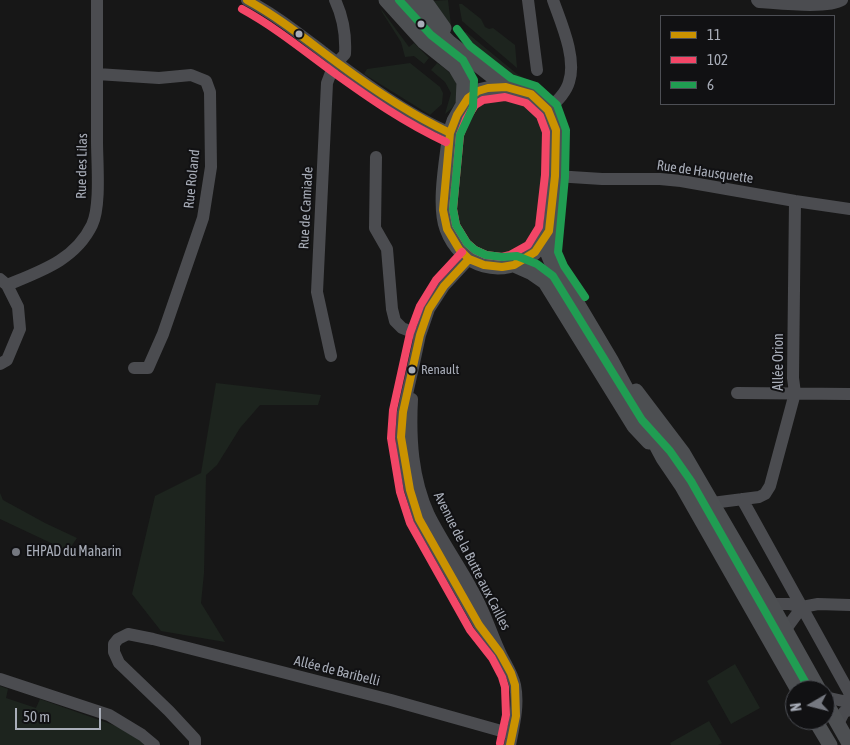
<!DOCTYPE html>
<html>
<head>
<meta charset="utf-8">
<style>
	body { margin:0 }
	#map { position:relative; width:850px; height:745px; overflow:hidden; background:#171717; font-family:"Asap Condensed",sans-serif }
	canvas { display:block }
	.legend { position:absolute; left:660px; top:15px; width:175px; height:90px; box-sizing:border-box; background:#111113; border:1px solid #4d4f55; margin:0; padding:6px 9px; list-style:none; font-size:15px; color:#a8adb8 }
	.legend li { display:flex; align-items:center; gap:10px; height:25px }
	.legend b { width:25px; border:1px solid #4d4f55 }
	.north { position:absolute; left:785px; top:680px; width:50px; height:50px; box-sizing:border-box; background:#111113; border:1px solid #4d4f55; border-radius:50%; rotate:262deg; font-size:14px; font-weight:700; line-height:20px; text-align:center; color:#a8adb8 }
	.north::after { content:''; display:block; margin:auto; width:18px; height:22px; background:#757880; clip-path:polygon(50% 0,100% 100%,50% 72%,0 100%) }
	.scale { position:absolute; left:15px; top:708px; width:86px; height:22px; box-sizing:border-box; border:2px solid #a8adb8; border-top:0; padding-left:6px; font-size:15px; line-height:18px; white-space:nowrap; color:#a8adb8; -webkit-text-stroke:4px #111113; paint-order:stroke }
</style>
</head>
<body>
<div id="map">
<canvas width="850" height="745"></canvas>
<ul class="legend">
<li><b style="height:6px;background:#ca9200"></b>11</li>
<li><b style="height:6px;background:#f34667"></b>102</li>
<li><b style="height:6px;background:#209d52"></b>6</li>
</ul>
<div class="north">N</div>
<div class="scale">50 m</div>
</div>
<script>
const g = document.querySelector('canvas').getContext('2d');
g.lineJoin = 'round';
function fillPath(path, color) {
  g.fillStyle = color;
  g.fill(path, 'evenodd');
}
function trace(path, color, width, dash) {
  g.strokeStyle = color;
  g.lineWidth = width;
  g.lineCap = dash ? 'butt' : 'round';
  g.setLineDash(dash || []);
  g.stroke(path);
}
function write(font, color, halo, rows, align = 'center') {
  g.font = font + ' "Asap Condensed",sans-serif';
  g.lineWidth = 4;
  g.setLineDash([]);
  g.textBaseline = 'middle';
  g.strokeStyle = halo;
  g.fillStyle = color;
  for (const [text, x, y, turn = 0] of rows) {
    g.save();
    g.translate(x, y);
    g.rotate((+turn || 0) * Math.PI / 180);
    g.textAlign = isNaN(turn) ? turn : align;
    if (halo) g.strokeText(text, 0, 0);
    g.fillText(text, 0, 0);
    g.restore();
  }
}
fillPath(new Path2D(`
	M448,0L451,25L431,1Z
	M459,4H462L481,19L485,27L489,29L493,28L515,45L517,68L462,21Z
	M381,9L409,47L414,43L429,58L424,64L414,56L405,57L401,42L382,12Z
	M466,32L517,74L530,81V86L499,74L459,35Z
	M410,63L440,87L443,93L442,104L430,115L364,74L367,69Z
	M437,63C458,76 469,97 445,114L451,93L445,82L431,70Z
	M504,97C527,101 537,110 545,132C544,155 542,178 541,201C540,208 542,220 539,227C535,239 523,248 512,253C503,257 493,256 483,253C446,242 455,192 457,163C459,149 458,131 465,119C474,105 488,100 504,97Z
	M216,383L321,395L318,405H260L240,428L217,465L206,475L204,573L201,603L225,642L161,631L132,594L155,496L201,473Z
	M0,493L3,500L45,523L77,538L68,551L0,519Z
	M735,664L760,708L731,724L707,681Z
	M0,686L8,689L6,698L36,708L40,699L119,727L146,745H0Z
	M709,721L722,743L718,745H671L670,743Z`), '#1d241e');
trace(new Path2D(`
	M247,0C274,14 298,33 323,52C363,82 404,113 450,133
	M528,0L537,70
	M757,0L759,2C777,3 828,9 842,0
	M97,74L159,78L191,75L206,81L210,92L211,167L203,218L163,334L148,368H134
	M548,110C556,102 566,93 569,82C577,58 561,23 553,0
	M376,157L375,228L387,249L392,309L395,321L402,328L420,335
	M555,176L602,179H660L681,181L795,201L850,209
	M469,259L444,286L429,309L420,335L414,363L403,412L401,437L404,461L410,490L419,519L479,625L500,653
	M0,279L7,285L18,307L20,329L7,360L0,364
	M7,285C41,271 75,260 92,225C101,206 97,163 97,141C97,94 97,47 97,0
	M331,356L317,292L327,83L333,67L345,54C346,36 343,17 335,0
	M737,393L850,394
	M412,399C410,438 412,478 429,515C442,541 459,565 473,591C484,610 490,630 499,650C504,662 512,672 515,685C519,705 514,725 510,745
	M742,499L849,692L850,698
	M712,503L759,497L765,494L770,486L795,393L793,378L795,201
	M771,604H789L802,607L818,604L850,605
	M786,629L802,607
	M0,679L109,715L142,735L154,745
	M825,697L843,701H850
	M838,724L844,712L850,710
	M195,745V739L169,711L119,663L114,652V644L118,639L128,634L153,639L391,700L512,734`), '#4b4c50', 12);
trace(new Path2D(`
	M386,0L424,42L455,67L464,82L463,105
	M407,0L450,43L506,87
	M424,0L444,28
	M549,231C545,238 540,248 534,253C503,279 461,267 447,229C438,205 447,159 450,133L454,121L463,105L478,91L491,88L506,87L531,94L548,110L556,130L555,176L548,254L555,271L570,291L611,360L663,458L682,486L798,690
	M514,265L532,273L545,282L634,426L649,442
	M636,391L683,453L771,604L819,690
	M825,701L850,745
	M815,720L830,745`), '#4d4f52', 15);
trace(new Path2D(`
	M247,0C280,18 309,42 339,64C374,90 410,114 450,133
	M506,87L531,94L548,110L556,130L555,176L549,231L535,252L514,265L502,267L484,265L469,259L459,249L447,229L443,210L450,133L457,115L468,98L478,91L488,88Z
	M469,259L444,286L429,309L420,335L403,412L401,437L410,490L419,519L479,625L500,653L511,673L515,685L516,716L510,745`), '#ca9200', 8);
trace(new Path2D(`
	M242,9C275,27 303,50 333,72C369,98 405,123 446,142
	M505,97L526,103L540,116L546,132L545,175L539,227L528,245L510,255L502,257L486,255L475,250L467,243L456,225L453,209L460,135L466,119L475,105L483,100Z
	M462,252L436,280L420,306L410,333L393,410L391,438L400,492L410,523L470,630L492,658L502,677L505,687L506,715L500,743`), '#f34667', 8);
trace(new Path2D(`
	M399,0L431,35L463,60L474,80L473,107L460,135L453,209L456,225L467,243L475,250L486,255L502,257L517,256L537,264L553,276L642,420L670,451L691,481L807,685
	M457,29L470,46L511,78L536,86L557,105L566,130L565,177L558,252L564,266L585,297`), '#209d52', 8);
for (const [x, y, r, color] of [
	[421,24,4.5,"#a8adb8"],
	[299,34,4.5,"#a8adb8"],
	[412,370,4.5,"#a8adb8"],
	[16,552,5,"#757880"]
]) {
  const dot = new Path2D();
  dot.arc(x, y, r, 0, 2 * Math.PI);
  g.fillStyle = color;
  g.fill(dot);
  trace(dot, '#111113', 2);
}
write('13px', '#a8adb8', '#111113', [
	["Renault",421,370]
], 'left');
write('14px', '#a8adb8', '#111113', [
	["Rue des Lilas",82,166,-89],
	["Rue de Hausquette",705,172,8],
	["Rue Roland",192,179,-84],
	["Rue de Camiade",306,208,-87],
	["Allée Orion",779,362,-90],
	["Avenue de la Butte aux Cailles",472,561,63],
	["Allée de Baribelli",337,671,14]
]);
write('14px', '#a8adb8', '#111113', [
	["EHPAD du Maharin",26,552]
], 'left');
</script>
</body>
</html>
